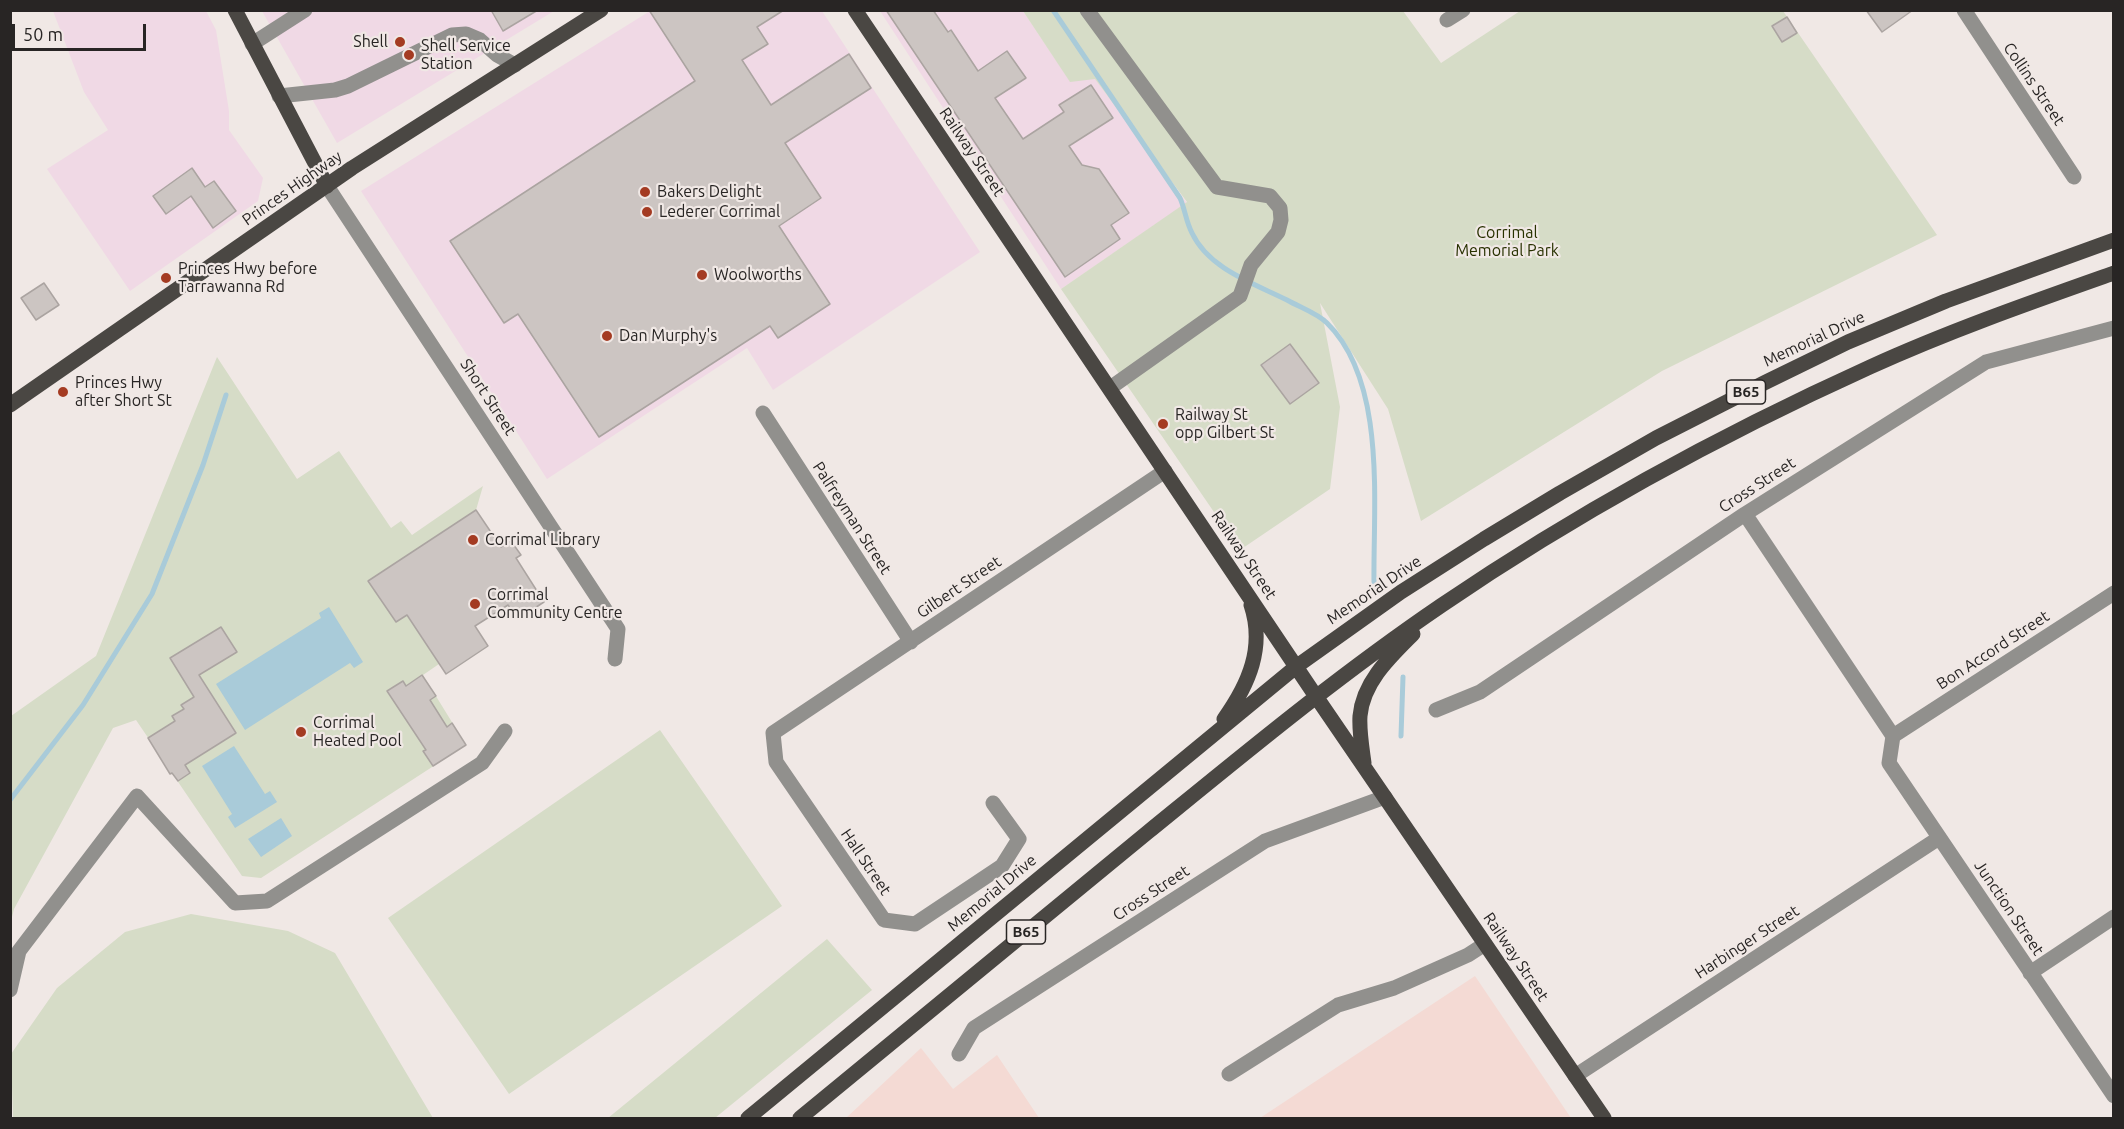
<!DOCTYPE html>
<html>
<head>
<meta charset="utf-8">
<style>
	body { margin:0 }
	#map { position:relative; width:2124px; height:1129px; overflow:hidden; background:#f0e8e5; font-family:Ubuntu,sans-serif }
	canvas { display:block }
	.frame { position:absolute; inset:0; border:12px solid #282524; pointer-events:none }
	.scale { position:absolute; left:12px; top:24px; width:134px; height:27px; box-sizing:border-box; border:3px solid #282524; border-top:0; padding-left:8px; font-size:18px; line-height:21px; white-space:nowrap; color:#282524; -webkit-text-stroke:4px #f0e8e5; paint-order:stroke }
</style>
</head>
<body>
<div id="map">
<canvas width="2124" height="1129"></canvas>
<div class="frame"></div>
<div class="scale">50 m</div>
</div>
<script>
const g = document.querySelector('canvas').getContext('2d');
g.lineJoin = 'round';
function fillPath(path, color) {
  g.fillStyle = color;
  g.fill(path, 'evenodd');
}
function trace(path, color, width, dash) {
  g.strokeStyle = color;
  g.lineWidth = width;
  g.lineCap = dash ? 'butt' : 'round';
  g.setLineDash(dash || []);
  g.stroke(path);
}
function write(font, color, halo, rows, align = 'center') {
  g.font = font + ' Ubuntu,sans-serif';
  g.lineWidth = 4.5;
  g.setLineDash([]);
  g.textBaseline = 'middle';
  g.strokeStyle = halo;
  g.fillStyle = color;
  for (const [text, x, y, turn = 0] of rows) {
    g.save();
    g.translate(x, y);
    g.rotate((+turn || 0) * Math.PI / 180);
    g.textAlign = isNaN(turn) ? turn : align;
    if (halo) g.strokeText(text, 0, 0);
    g.fillText(text, 0, 0);
    g.restore();
  }
}
fillPath(new Path2D(`
	M53,11H206L216,30L229,111V130L263,178L258,201L130,291L47,169L108,130L84,92Z
	M262,11H554L337,143Z
	M650,11H822L980,252L773,390L747,348L547,479L361,191Z
	M880,11H1023L1070,81L1095,78L1187,203L1061,289Z`), '#f0d9e5');
fillPath(new Path2D(`
	M1475,976L1571,1118H1260Z
	M921,1048L953,1089L997,1055L1039,1118H846Z`), '#f4dad4');
fillPath(new Path2D(`
	M1023,11H1403L1441,63L1520,11H1783L1937,235L1662,371L1421,521L1388,409L1320,303L1340,407L1330,489L1240,550L1061,289L1187,202L1095,79L1070,82Z
	M217,357L297,479L339,451L391,528L401,521L412,535L483,486L476,510L369,581L396,622L407,615L439,664L423,675L466,745L261,878L242,876L136,720L113,728L14,909L11,921V716L96,656Z
	M660,730L782,906L509,1094L388,918Z
	M191,914L288,931L335,953L433,1118H13L11,1054L57,988L125,932Z
	M827,939L872,990L715,1118H608Z`), '#d6dcc7');
fillPath(new Path2D(`
	M329,607L363,662L354,668L350,663L245,730L216,684L321,618L319,613Z
	M234,746L265,794L270,791L277,802L235,828L228,817L232,814L202,766Z
	M281,818L292,836L261,857L248,839Z`), '#a9cbd9');
trace(new Path2D(`
	M1053,10L1180,198C1185,209 1186,222 1192,233C1209,269 1253,283 1287,300C1299,307 1317,313 1327,323C1387,382 1373,504 1374,582
	M1401,736L1403,677
	M10,800L83,705L152,594L203,465L226,395`), '#a9cbd9', 5);
const building = new Path2D(`
	M491,10H538L503,31Z
	M649,10H784L757,27L768,44L742,60L771,105L849,54L871,88L785,143L821,198L779,226L830,304L778,338L770,326L599,437L518,314L504,323L450,241L695,81Z
	M886,10H933L948,32L951,30L978,71L1007,51L1026,78L995,98L1023,139L1064,112L1059,105L1091,85L1113,118L1069,146L1082,165L1099,169L1129,213L1111,225L1120,239L1065,277Z
	M1866,10H1913L1882,32Z
	M1787,17L1797,33L1782,42L1772,26Z
	M192,168L205,187L214,181L236,211L213,228L191,196L166,214L153,196Z
	M44,283L59,305L36,320L21,298Z
	M1290,344L1319,383L1290,404L1261,365Z
	M476,510L501,547L511,541L521,555L516,558L544,602L518,619L508,605L475,626L488,646L446,674L407,615L396,622L368,581Z
	M221,627L237,652L199,675L236,733L185,765L190,773L178,781L172,773L170,774L148,738L175,721L172,716L184,709L181,705L194,697L170,658Z
	M422,675L436,696L430,700L447,727L452,723L466,745L433,766L423,751L426,750L387,691L403,681L406,686Z`);
fillPath(building, '#ccc5c2');
trace(building, '#aba4a1', 1.5);
trace(new Path2D(`
	M1087,10L1217,187L1270,196L1280,208L1281,220L1278,232L1251,265L1240,296L1110,388
	M1964,10L2074,177
	M1447,20L1463,10
	M252,44L305,10
	M279,96L335,90L348,86L452,35L466,34L480,40L497,55L515,65
	M327,186L618,629L615,659
	M763,413L911,642
	M1745,514L1893,736
	M1436,710L1480,692L1745,514L1986,362L2114,328
	M1893,736L1889,763L2114,1096
	M1893,736L2114,593
	M993,803L1019,839L1002,866L915,924L884,920L776,762L773,733L1165,471
	M2030,973L2114,917
	M10,990L19,951L137,796L235,903L267,901L482,763L505,731
	M959,1054L974,1028L1265,841L1385,797
	M1229,1074L1338,1005L1394,988L1468,955L1485,944
	M1575,1076L1939,838`), '#91908d', 15);
trace(new Path2D(`
	M235,10L327,186
	M855,10L1315,695L1604,1118
	M10,405L352,168L601,10
	M1224,719C1249,684 1265,647 1251,605
	M1364,763C1362,748 1359,731 1360,716C1363,682 1390,657 1413,634
	M748,1118L1297,666L1401,592L1484,539L1560,493L1656,438L1766,382L1848,342L1946,301L2114,240
	M800,1118C916,1023 1032,927 1148,832C1245,753 1339,675 1442,605C1577,513 1722,434 1870,367C1949,331 2032,302 2114,273`), '#4a4743', 15);
for (const [x, y, r, color] of [
	[400,42,6,"#a43b22"],
	[409,55,6,"#a43b22"],
	[645,192,6,"#a43b22"],
	[647,212,6,"#a43b22"],
	[702,275,6,"#a43b22"],
	[166,278,6,"#a43b22"],
	[607,336,6,"#a43b22"],
	[63,392,6,"#a43b22"],
	[1163,424,6,"#a43b22"],
	[473,540,6,"#a43b22"],
	[475,604,6,"#a43b22"],
	[301,732,6,"#a43b22"]
]) {
  const dot = new Path2D();
  dot.arc(x, y, r, 0, 2 * Math.PI);
  g.fillStyle = color;
  g.fill(dot);
  trace(dot, '#f0e8e5', 2);
}
for (const [x, y, w] of [
	[1746,392,39],
	[1026,932,39]
]) {
  const box = new Path2D();
  box.roundRect(x - w / 2, y - 12, w, 24, 4.5);
  g.fillStyle = '#f0e8e5';
  g.fill(box);
  trace(box, '#282524', 1.5);
}
write('bold 15px', '#282524', null, [
	["B65",1746,392],
	["B65",1026,932]
]);
write('16px', '#282524', '#f0e8e5', [
	["Shell",388,42,"right"],
	["Shell Service",421,46],
	["Station",421,64],
	["Bakers Delight",657,192],
	["Lederer Corrimal",659,212],
	["Princes Hwy before",178,269],
	["Tarrawanna Rd",178,287],
	["Woolworths",714,275],
	["Dan Murphy's",619,336],
	["Princes Hwy",75,383],
	["after Short St",75,401],
	["Railway St",1175,415],
	["opp Gilbert St",1175,433],
	["Corrimal Library",485,540],
	["Corrimal",487,595],
	["Community Centre",487,613],
	["Corrimal",313,723],
	["Heated Pool",313,741]
], 'left');
write('16px', '#282524', '#f0e8e5', [
	["Collins Street",2034,84,56],
	["Railway Street",972,152,56],
	["Princes Highway",292,188,-35],
	["Memorial Drive",1814,339,-25],
	["Short Street",488,397,57],
	["Cross Street",1757,485,-33],
	["Palfreyman Street",852,518,57],
	["Railway Street",1244,555,56],
	["Gilbert Street",959,587,-34],
	["Memorial Drive",1374,590,-34],
	["Bon Accord Street",1993,650,-33],
	["Hall Street",866,862,56],
	["Memorial Drive",992,893,-40],
	["Cross Street",1151,893,-33],
	["Junction Street",2009,908,56],
	["Harbinger Street",1747,942,-33],
	["Railway Street",1516,957,56]
]);
write('16px', '#283100', '#f0e8e5', [
	["Corrimal",1507,233],
	["Memorial Park",1507,251]
]);
</script>
</body>
</html>
